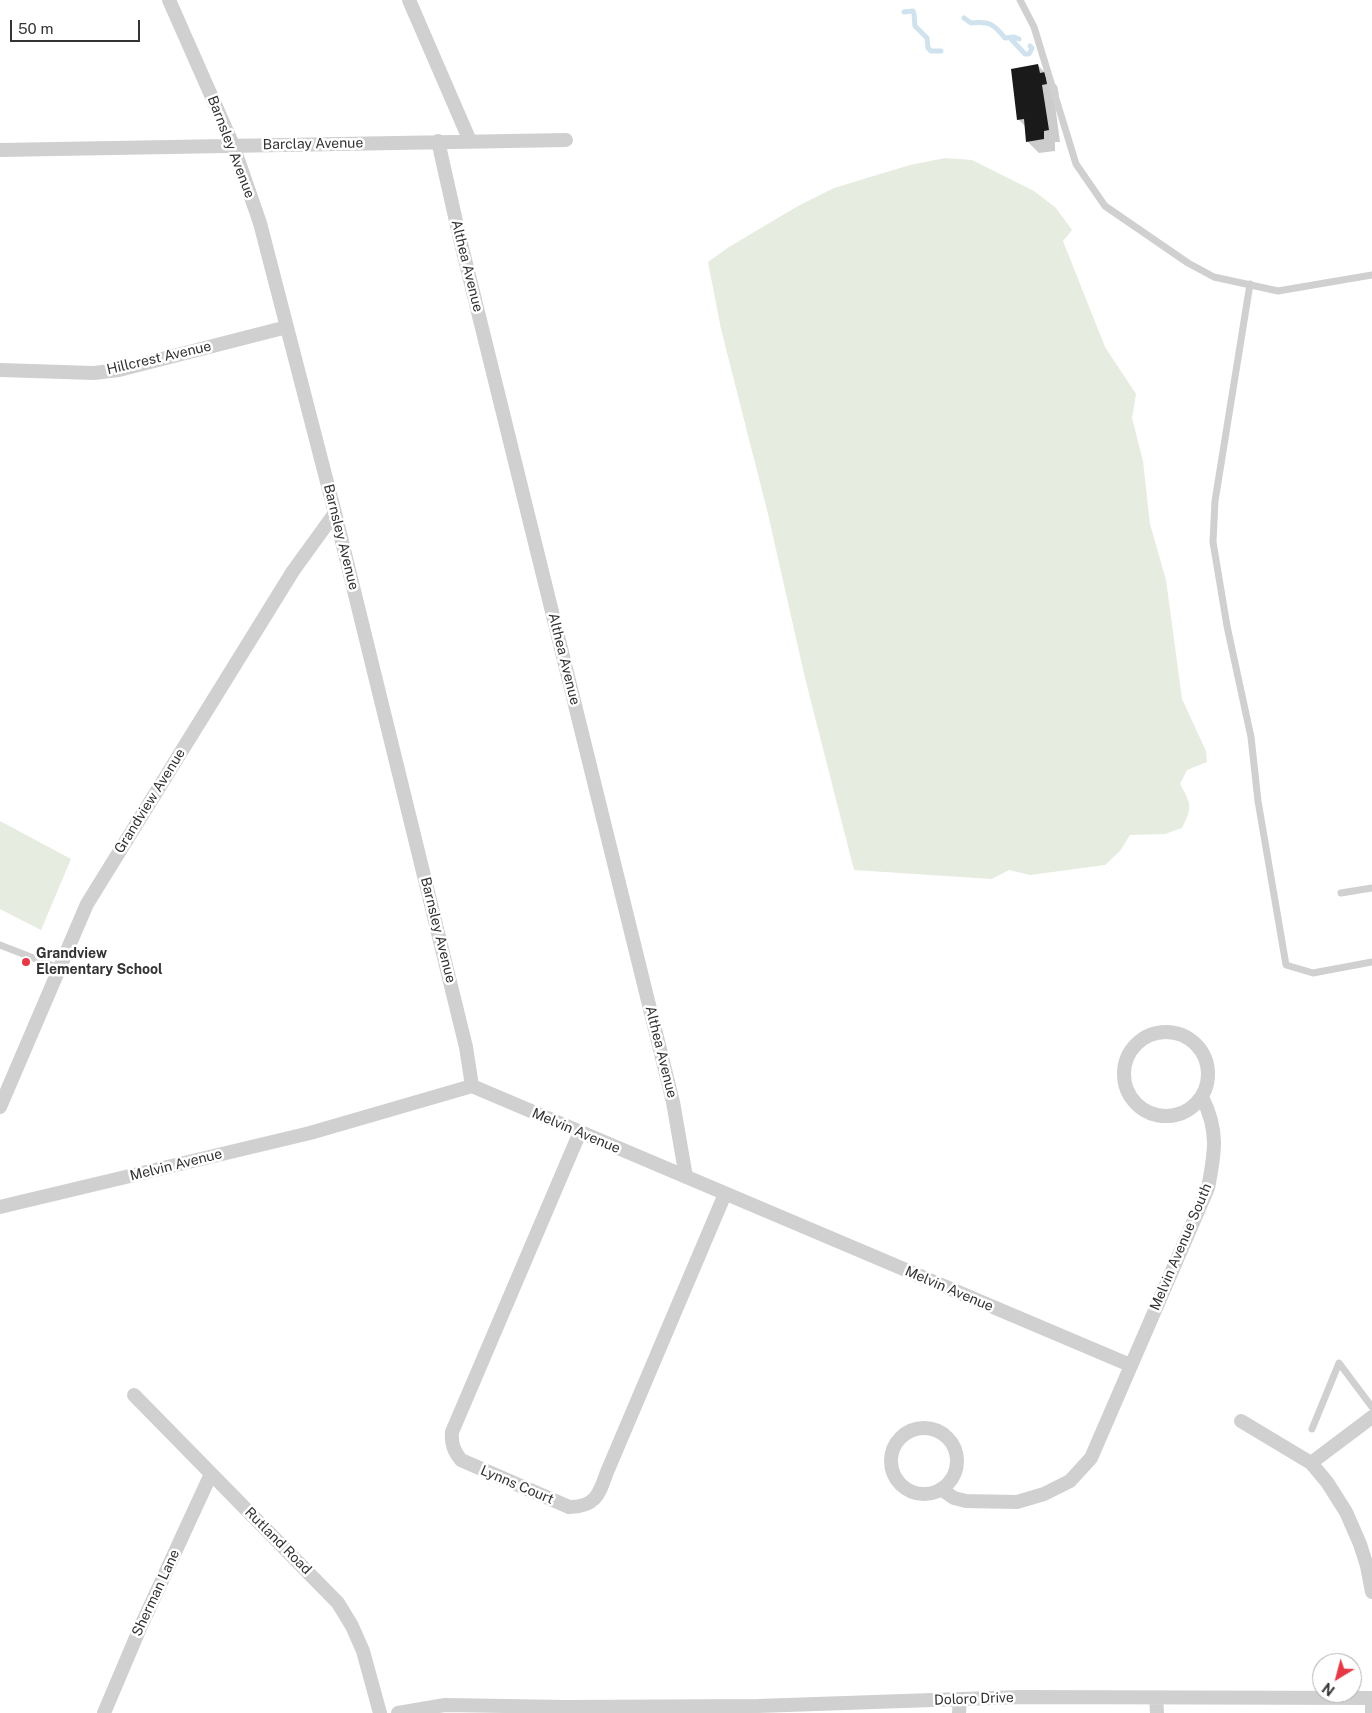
<!DOCTYPE html>
<html>
<head>
<meta charset="utf-8">
<style>
	body { margin:0 }
	#map { position:relative; width:1372px; height:1713px; overflow:hidden; background:#fff; font-family:"Public Sans",sans-serif }
	canvas { display:block }
	.north { position:absolute; left:1312px; top:1653px; width:50px; height:50px; box-sizing:border-box; background:#fff; border:1px solid #adadad; border-radius:50%; rotate:217deg; font-size:14px; font-weight:700; line-height:20px; text-align:center; color:#333 }
	.north::after { content:''; display:block; margin:auto; width:18px; height:22px; background:#e63946; clip-path:polygon(50% 0,100% 100%,50% 72%,0 100%) }
	.scale { position:absolute; left:10px; top:20px; width:130px; height:22px; box-sizing:border-box; border:2px solid #333; border-top:0; padding-left:6px; font-size:15px; line-height:18px; white-space:nowrap; color:#333; -webkit-text-stroke:4px #fff; paint-order:stroke }
</style>
</head>
<body>
<div id="map">
<canvas width="1372" height="1713"></canvas>
<div class="north">N</div>
<div class="scale">50 m</div>
</div>
<script>
const g = document.querySelector('canvas').getContext('2d');
g.lineJoin = 'round';
function fillPath(path, color) {
  g.fillStyle = color;
  g.fill(path, 'evenodd');
}
function trace(path, color, width, dash) {
  g.strokeStyle = color;
  g.lineWidth = width;
  g.lineCap = dash ? 'butt' : 'round';
  g.setLineDash(dash || []);
  g.stroke(path);
}
function write(font, color, halo, rows, align = 'center') {
  g.font = font + ' "Public Sans",sans-serif';
  g.lineWidth = 5;
  g.setLineDash([]);
  g.textBaseline = 'middle';
  g.strokeStyle = halo;
  g.fillStyle = color;
  for (const [text, x, y, turn = 0] of rows) {
    g.save();
    g.translate(x, y);
    g.rotate((+turn || 0) * Math.PI / 180);
    g.textAlign = isNaN(turn) ? turn : align;
    if (halo) g.strokeText(text, 0, 0);
    g.fillText(text, 0, 0);
    g.restore();
  }
}
fillPath(new Path2D(`
	M945,158L972,160L1034,191L1056,208L1072,230L1063,241L1105,347L1136,394L1132,418L1143,461L1150,524L1166,580L1182,699L1206,751L1207,762L1187,770L1180,784C1191,804 1193,806 1182,828L1165,834L1130,835L1120,851L1105,865L1030,875L1009,870L992,879L854,870L805,678L768,514L721,329L708,262L729,247L798,206L834,188L910,165Z
	M0,821L71,859L41,930L0,909Z`), '#e6ecdf');
fillPath(new Path2D(`
	M1038,65L1057,86L1059,95L1054,97L1060,142H1055V151L1039,153L1027,141L1026,127L1018,119Z`), '#0003');
trace(new Path2D(`
	M904,12L913,11L914,14L915,26L927,38L928,48L931,51H941
	M964,18L971,23C989,21 994,24 1005,38L1014,37L1019,39
	M1010,38L1025,54H1029L1032,48L1030,46`), '#cfe2ee', 5);
fillPath(new Path2D(`
	M1038,64L1040,73L1045,72L1047,84L1042,85L1049,130L1044,131V139L1026,142L1024,119L1017,120L1011,69Z`), '#1a1a1a');
trace(new Path2D(`
	M1020,0L1034,27L1076,164L1105,206L1188,263L1214,277L1278,291L1372,275
	M1250,284L1215,501L1213,542L1227,626L1251,737L1258,801L1286,965L1313,973L1372,962
	M1341,893L1372,888
	M0,945L59,968
	M1312,1429L1339,1363L1372,1407`), '#d0d0d0', 7);
trace(new Path2D(`
	M169,0L233,145L260,223L335,513L466,1047L472,1086
	M409,0L470,141
	M438,141L460,239L673,1102L686,1177
	M0,150L566,140
	M0,370L94,373L119,370L287,327
	M1124 1074a42 42 0 1 1 84 0a42 42 0 1 1-84 0Z
	M0,1107L87,904L293,571L335,513
	M580,1132L452,1432C451,1444 454,1451 461,1460L569,1507C596,1507 599,1494 607,1472L725,1194
	M0,1207L310,1133L472,1086L1130,1365
	M134,1395L338,1603L352,1626L363,1651L380,1713
	M1241,1421L1311,1463L1327,1482L1346,1512L1360,1544L1367,1566L1372,1592
	M891 1461a33 33 0 1 1 66 0a33 33 0 1 1-66 0Z
	M1311,1463L1372,1417
	M941,1489L954,1498L966,1501L1017,1502L1044,1494L1070,1481L1091,1458L1208,1188C1215,1152 1219,1131 1202,1097
	M1156,1698L1157,1713
	M104,1713L140,1628L211,1474
	M398,1713L445,1705L565,1707L758,1706L1020,1697L1372,1698
	M959,1713L960,1699
	M1372,1713V1699`), '#d0d0d0', 14);
for (const [x, y, r, color] of [
	[26,962,5,"#e63946"]
]) {
  const dot = new Path2D();
  dot.arc(x, y, r, 0, 2 * Math.PI);
  g.fillStyle = color;
  g.fill(dot);
  trace(dot, '#fff', 2);
}
write('14px', '#333', '#fff', [
	["Barclay Avenue",313,144,-1],
	["Barnsley Avenue",231,147,69],
	["Althea Avenue",467,266,76],
	["Hillcrest Avenue",159,358,-13],
	["Barnsley Avenue",341,537,76],
	["Althea Avenue",564,659,76],
	["Grandview Avenue",150,801,-58],
	["Barnsley Avenue",438,930,76],
	["Althea Avenue",661,1052,76],
	["Melvin Avenue",576,1131,23],
	["Melvin Avenue",176,1165,-14],
	["Melvin Avenue South",1181,1247,-67],
	["Melvin Avenue",949,1289,23],
	["Lynns Court",517,1485,23],
	["Rutland Road",278,1541,45],
	["Sherman Lane",156,1593,-65],
	["Doloro Drive",974,1699,-2]
]);
write('bold 14px', '#333', '#fff', [
	["Grandview",36,954],
	["Elementary School",36,970]
], 'left');
</script>
</body>
</html>
